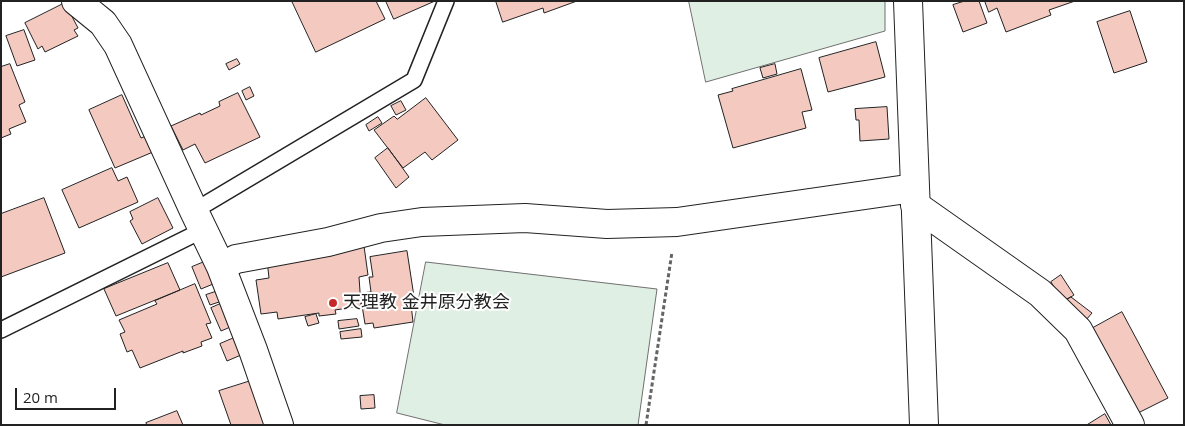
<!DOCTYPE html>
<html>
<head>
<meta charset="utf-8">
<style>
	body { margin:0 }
	#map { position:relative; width:1185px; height:426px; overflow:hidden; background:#fff; font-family:"Open Sans",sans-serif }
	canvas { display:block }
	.frame { position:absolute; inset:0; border:2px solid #222; pointer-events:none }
	.scale { position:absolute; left:15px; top:388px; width:101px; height:22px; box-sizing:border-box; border:2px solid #222; border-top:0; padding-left:6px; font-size:15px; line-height:18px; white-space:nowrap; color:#222; -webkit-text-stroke:4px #fff; paint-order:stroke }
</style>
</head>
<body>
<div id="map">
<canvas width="1185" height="426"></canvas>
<div class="frame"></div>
<div class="scale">20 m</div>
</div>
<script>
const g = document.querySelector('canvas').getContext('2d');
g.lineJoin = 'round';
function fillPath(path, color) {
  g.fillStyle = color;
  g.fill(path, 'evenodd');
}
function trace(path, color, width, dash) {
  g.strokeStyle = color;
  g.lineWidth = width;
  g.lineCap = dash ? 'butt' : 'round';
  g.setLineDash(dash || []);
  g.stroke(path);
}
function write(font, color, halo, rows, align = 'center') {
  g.font = font + ' "Open Sans","Noto Sans JP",sans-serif';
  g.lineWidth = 4;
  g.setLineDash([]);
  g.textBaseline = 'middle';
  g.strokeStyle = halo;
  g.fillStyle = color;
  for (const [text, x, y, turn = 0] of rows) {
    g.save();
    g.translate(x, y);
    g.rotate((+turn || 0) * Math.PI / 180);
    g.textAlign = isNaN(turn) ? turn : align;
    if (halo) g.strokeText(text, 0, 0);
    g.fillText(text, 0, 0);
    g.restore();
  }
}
const green = new Path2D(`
	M689,1H885V31L706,82Z
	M426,262L657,289L638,425H445L397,413Z`);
fillPath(green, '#e0efe3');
trace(green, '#6f6f6f', 1);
const building = new Path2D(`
	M292,1H376L385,19L316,52Z
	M386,1H435L394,19Z
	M496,1H577L544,13L543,8L503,22Z
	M965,1H979L987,23L963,32L953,5Z
	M985,1H1075L1049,10L1051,15L1006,32L997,8L989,12Z
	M65,3L78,28L74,30L78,36L45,52L42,46L38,49L25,23Z
	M1130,11L1147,62L1114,73L1097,22Z
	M24,30L35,60L17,66L6,36Z
	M876,42L885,77L828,92L819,58Z
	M237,59L240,64L229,70L226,64Z
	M10,64L25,102L19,105L26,122L9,129L11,134L1,138V67Z
	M775,64L777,74L763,78L760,68Z
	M801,69L812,110L802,112L806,128L733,148L718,95L733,91L732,89Z
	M250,87L254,96L246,100L242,91Z
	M238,93L260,137L205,163L195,144L183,150L171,126L200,113L201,115L220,106L219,102Z
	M122,95L141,138L146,136L153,152L115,168L89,110Z
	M426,98L458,140L432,160L425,152L403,168L374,130L394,116L397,119Z
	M401,101L406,110L396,115L391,106Z
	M887,107L889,139L860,141L859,120H856L855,109Z
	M378,117L382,123L369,131L366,125Z
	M388,148L409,177L396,188L375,158Z
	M112,168L118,181L127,177L138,202L79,228L62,190Z
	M44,198L65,253L1,277V214Z
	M158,198L173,228L142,244L130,221L133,219L130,212Z
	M364,246L368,275L359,277L361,306L335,310L336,314L319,316V313L278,319L277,312L261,314L256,280L269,278L267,260Z
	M407,251L415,303L411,304L413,322L374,328L373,323L365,324L360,293L371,292L369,277H373L370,257Z
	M209,260L218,282L201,289L192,267Z
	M168,263L180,290L116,316L104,289Z
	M1061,275L1074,295L1063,302L1051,282Z
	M195,284L211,323L206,324L212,338L201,342L202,346L183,353V351L140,368L132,350L127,352L120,334L125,332L119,320L157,304L155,301Z
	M218,291L222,301L210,305L206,295Z
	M1071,297L1092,313L1086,320L1063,302Z
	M225,302L235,325L221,331L211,308Z
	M1122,312L1168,398L1138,413L1093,328Z
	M316,314L319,323L308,326L305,317Z
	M357,319L359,326L339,329L338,321Z
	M361,329L362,337L341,339L340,332Z
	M234,338L241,355L227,361L220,344Z
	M257,379L272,425H231L219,391Z
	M374,395L375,408L361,409L360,396Z
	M177,411L183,425H147L146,423Z
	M1105,414L1111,425H1087Z`);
fillPath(building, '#f3c9c0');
trace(building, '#222', 1);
const lane = new Path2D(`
	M194,211L414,80L446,1
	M1,330L203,230`);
const street = new Path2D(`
	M76,1L103,23L118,45L194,211L221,267L253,350L279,425
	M915,205L1040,293L1078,330L1130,425
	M221,267L236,259L328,242L381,228L422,222L525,218L607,224L677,222L914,188`);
const secondary = new Path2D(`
	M908,1L924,425`);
trace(lane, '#222', 18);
trace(street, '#222', 30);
trace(secondary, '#222', 30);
trace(new Path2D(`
	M646,425L672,252`), '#646464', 3, [4, 2.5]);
trace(lane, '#fff', 15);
trace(street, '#fff', 28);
trace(secondary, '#fff', 28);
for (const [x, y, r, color] of [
	[333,303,5,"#c62828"]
]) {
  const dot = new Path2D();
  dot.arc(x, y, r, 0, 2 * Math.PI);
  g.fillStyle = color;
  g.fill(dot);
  trace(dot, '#fff', 2);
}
write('18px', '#222', '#fff', [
	["天理教 金井原分教会",343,303]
], 'left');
</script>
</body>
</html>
